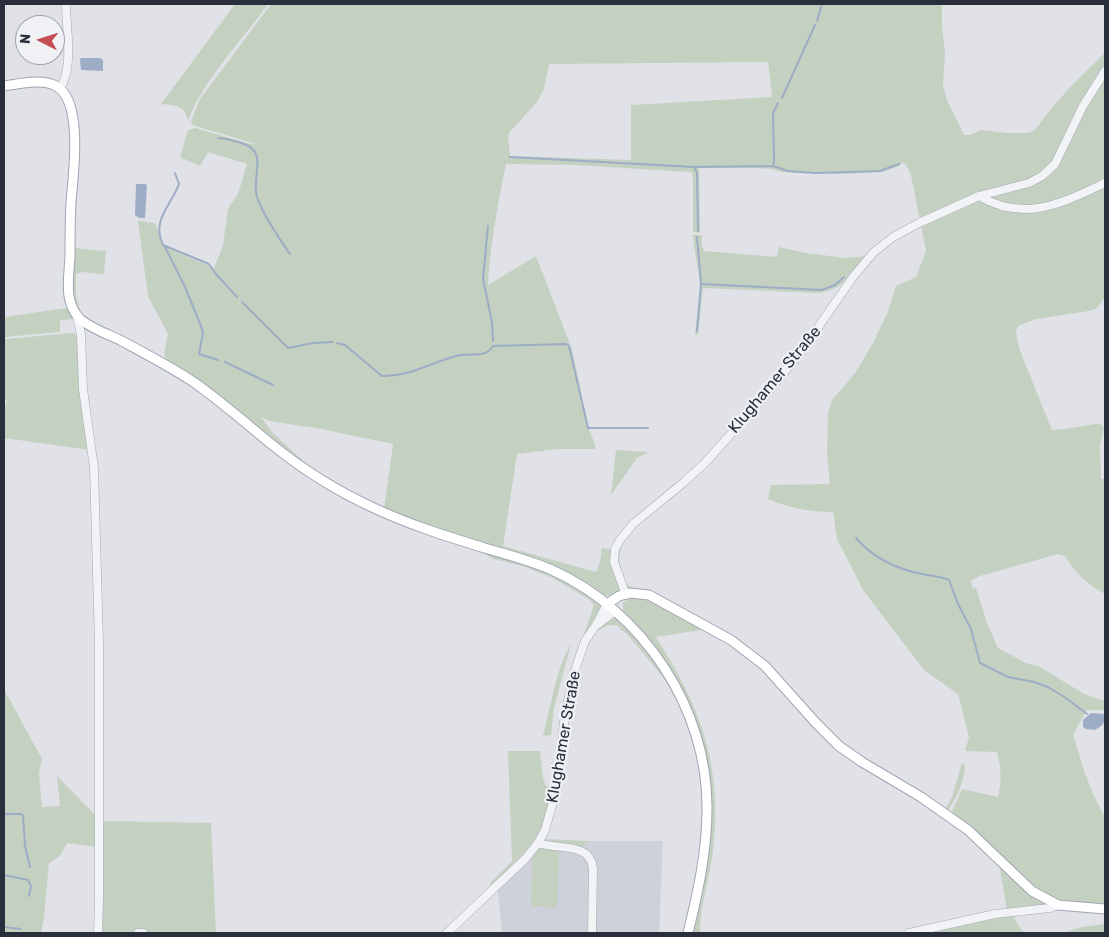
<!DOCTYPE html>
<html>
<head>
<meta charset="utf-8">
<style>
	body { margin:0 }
	#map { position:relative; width:1109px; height:937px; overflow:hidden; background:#e0e2e8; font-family:Rubik,sans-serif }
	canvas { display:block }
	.frame { position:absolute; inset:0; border:5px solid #2a2f3e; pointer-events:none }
	.north { position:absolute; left:15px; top:15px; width:50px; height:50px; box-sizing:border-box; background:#eff1f5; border:1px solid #a0a3ac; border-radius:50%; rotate:275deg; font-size:14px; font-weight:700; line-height:20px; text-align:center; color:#2a2f3e }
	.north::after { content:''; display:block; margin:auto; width:18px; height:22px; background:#c44e54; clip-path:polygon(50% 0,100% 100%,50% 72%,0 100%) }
</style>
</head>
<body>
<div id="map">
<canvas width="1109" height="937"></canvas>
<div class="frame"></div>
<div class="north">N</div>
</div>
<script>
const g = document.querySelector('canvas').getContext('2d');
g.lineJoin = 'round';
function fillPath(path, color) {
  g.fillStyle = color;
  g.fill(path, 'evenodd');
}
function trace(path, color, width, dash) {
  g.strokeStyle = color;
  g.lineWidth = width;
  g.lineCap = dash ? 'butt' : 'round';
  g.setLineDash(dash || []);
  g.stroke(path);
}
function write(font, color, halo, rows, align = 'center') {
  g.font = font + ' Rubik,sans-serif';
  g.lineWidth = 4.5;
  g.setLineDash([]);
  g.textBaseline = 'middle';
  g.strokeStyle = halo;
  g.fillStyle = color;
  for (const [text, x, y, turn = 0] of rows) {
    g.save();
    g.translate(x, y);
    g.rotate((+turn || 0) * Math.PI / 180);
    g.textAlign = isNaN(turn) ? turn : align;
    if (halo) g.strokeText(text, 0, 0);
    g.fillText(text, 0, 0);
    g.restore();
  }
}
fillPath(new Path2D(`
	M538,839L551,845L581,847L589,841H663L659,933H502L497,882Z`), '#ced1d9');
fillPath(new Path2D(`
	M235,4H268C243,40 202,81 188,121C185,104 175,106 161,104Z
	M271,4H942V25L945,54L943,85L947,100L964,135H970L981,130L1007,133H1028L1035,130L1054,105L1076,81L1105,53V297L1097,308L1089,311L1036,319L1018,326L1016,332L1019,348L1052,430C1069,430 1085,424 1101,424L1104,428L1100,446L1101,479H1105V594C1087,584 1075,573 1065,556L1058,554L980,576L971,581L973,589L976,588L987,623L998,648L1026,663L1038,666L1050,673L1084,694L1105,701V710H1087L1073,734C1081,762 1090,792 1105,817V907L1053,900L1029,885L951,814L962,789L998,797C1002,780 1001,768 997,752L965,751L969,737L958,694L924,670L863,590L837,539L833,512C811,512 788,508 768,499L771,485L830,484L827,455L828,412L832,400L856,372L873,343L887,314L896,286L916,277L926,251L911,175L907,166L903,162L899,166L883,172L841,174L799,173L782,172L772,169L756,168H699L700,233L693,232V177L692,173L689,172L575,165L506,164C498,204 490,244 488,285L536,256L572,349L589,430L595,444V449H558L517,454L503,546L596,572L600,562L602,548L616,550L623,543C616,558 620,571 627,585L636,589L620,588L614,595L606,596L566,572L541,561L486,546L384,509L393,444L321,429L270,421L261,417L273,433L314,471L168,363L164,354L168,334L148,296L138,221L155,223L165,247L214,268L223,246L228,208L238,194L247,164L208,152L200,166L180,157L188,130L195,128L251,144H256L195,126L192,124L191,121L200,99ZM768,62L772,97L631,105V160L510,156C510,148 507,139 509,133L537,102L544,89L549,64Z
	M693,235H702V246L704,251L777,257L779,247L805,253L846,258L867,256C852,275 845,289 818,293L703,288L698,335L695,334C696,315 702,294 699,275C697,261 694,250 693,235Z
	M74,248L106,251L104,274L81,272L76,274V297L80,310L79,315C66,298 73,268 74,248Z
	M67,308L74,319L60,320V332L4,337V317Z
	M74,333L76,335L78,341L90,450L4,438V409L7,401L4,398V339Z
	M616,450L649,452L637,458L611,495Z
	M478,549C504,557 592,583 602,608L587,632L579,648L594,605L590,600L553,578L523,566L493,559Z
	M635,596L647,598L707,629L656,637C703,711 724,769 712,858C710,875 697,920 701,933H691L706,867L711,832L710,794L672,673L648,638L623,613V602Z
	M610,617H616C639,638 657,662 672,688L627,634L620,629V627C609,621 600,629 591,636Z
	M571,644L554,708L551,735L543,736C550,710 557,665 571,644Z
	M4,689L42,759L39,773L42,807L60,806L57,776L97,817L96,847L67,843L60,856L49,863L44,918L41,933H4Z
	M508,751H540L543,778L546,786L555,787L538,839L525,856L490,888L491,882L512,861Z
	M962,763L965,766C964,781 957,799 947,811L945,810L952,797Z
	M102,821L211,823L216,933H152L143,932L101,933Z
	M546,839L589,841L581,847L551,845L544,842Z
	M541,848L559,851L557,908L531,906L532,855L536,850Z
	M999,864L1050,905L1007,910Z
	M1012,914L1021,930L1025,933H916Z
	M1105,924V933H1063L1081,927Z`), '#c4d1c1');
fillPath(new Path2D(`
	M81,58H100L103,60V71L81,70L80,59Z
	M136,184H145L147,185L145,218H139L135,215Z
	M1091,713L1104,714C1107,722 1101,727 1095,730L1086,729L1083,727V720Z`), '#9dadc5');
trace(new Path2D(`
	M817,21L822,4
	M782,98L815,25
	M218,138C226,138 233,141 241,143C271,151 249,178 258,200C266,219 278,237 290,254
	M510,157L694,167L697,173L698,231
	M773,166L774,160L773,113L778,103
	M694,167L773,166L788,171L815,173L880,171L899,164
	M175,173L179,184C171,206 151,220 163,245L209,264L216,274L237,297
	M488,226L483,279L492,322L493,341
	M164,245L185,287L201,326L203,333L199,354L218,360
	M701,284L822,290L835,285L844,277
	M242,302L288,348L313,343L333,342
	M697,331L701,284L697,237
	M337,343L345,345L382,376C412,377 434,360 461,355C472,353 486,358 493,346L566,344L569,346L588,428H648
	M225,362L273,385
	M856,538C873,558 897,569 922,574C932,576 940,576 949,580L958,604L971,629L980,663L1008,677L1034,682L1048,687L1066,698L1087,714
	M4,814H21L23,816L25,846L30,867
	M4,875L28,880L31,886L29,896
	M4,927L21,929`), '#9dadc5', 2);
const minor = new Path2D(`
	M60,88C74,69 66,27 66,4
	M979,196C1025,223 1062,203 1105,183
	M77,317L81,334L83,389L94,468L99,643V901L98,933
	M626,595L614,562L615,549L620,540L633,524L683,483L705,463L756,406L801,352L853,277L873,253L893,237L919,223L979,196L1029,183L1042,176L1055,164L1083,106L1105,71
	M598,624L615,611
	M538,843C558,850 590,842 593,868L592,933
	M138,933H143
	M447,933L526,858L538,843L545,830L557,788L565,714L576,667L585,641L596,625L607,604
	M909,933L995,914L1050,908L1058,905`);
const major = new Path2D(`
	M4,86C19,84 42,78 56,86C84,101 73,176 71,202C70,220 70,238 70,256C69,278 63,303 81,320C93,329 107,334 120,340C146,354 171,367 195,383C223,403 249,426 275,447C305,471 339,492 374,508C410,525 449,537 488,549C509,555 531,561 552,570C643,611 708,709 707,809C707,851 698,892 688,933
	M607,604L619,596L630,593L649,595L731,640L765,666L816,723L839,746L862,762L921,797L968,830L1032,891L1058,905L1105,909`);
trace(minor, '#a6a9b2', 9);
trace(major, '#a0a5b2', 11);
trace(minor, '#f2f3f6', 8);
trace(major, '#fff', 9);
write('16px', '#2a2f3e', '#eff1f5', [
	["Klughamer Straße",775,380,-50],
	["Klughamer Straße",564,737,-80]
]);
</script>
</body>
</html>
